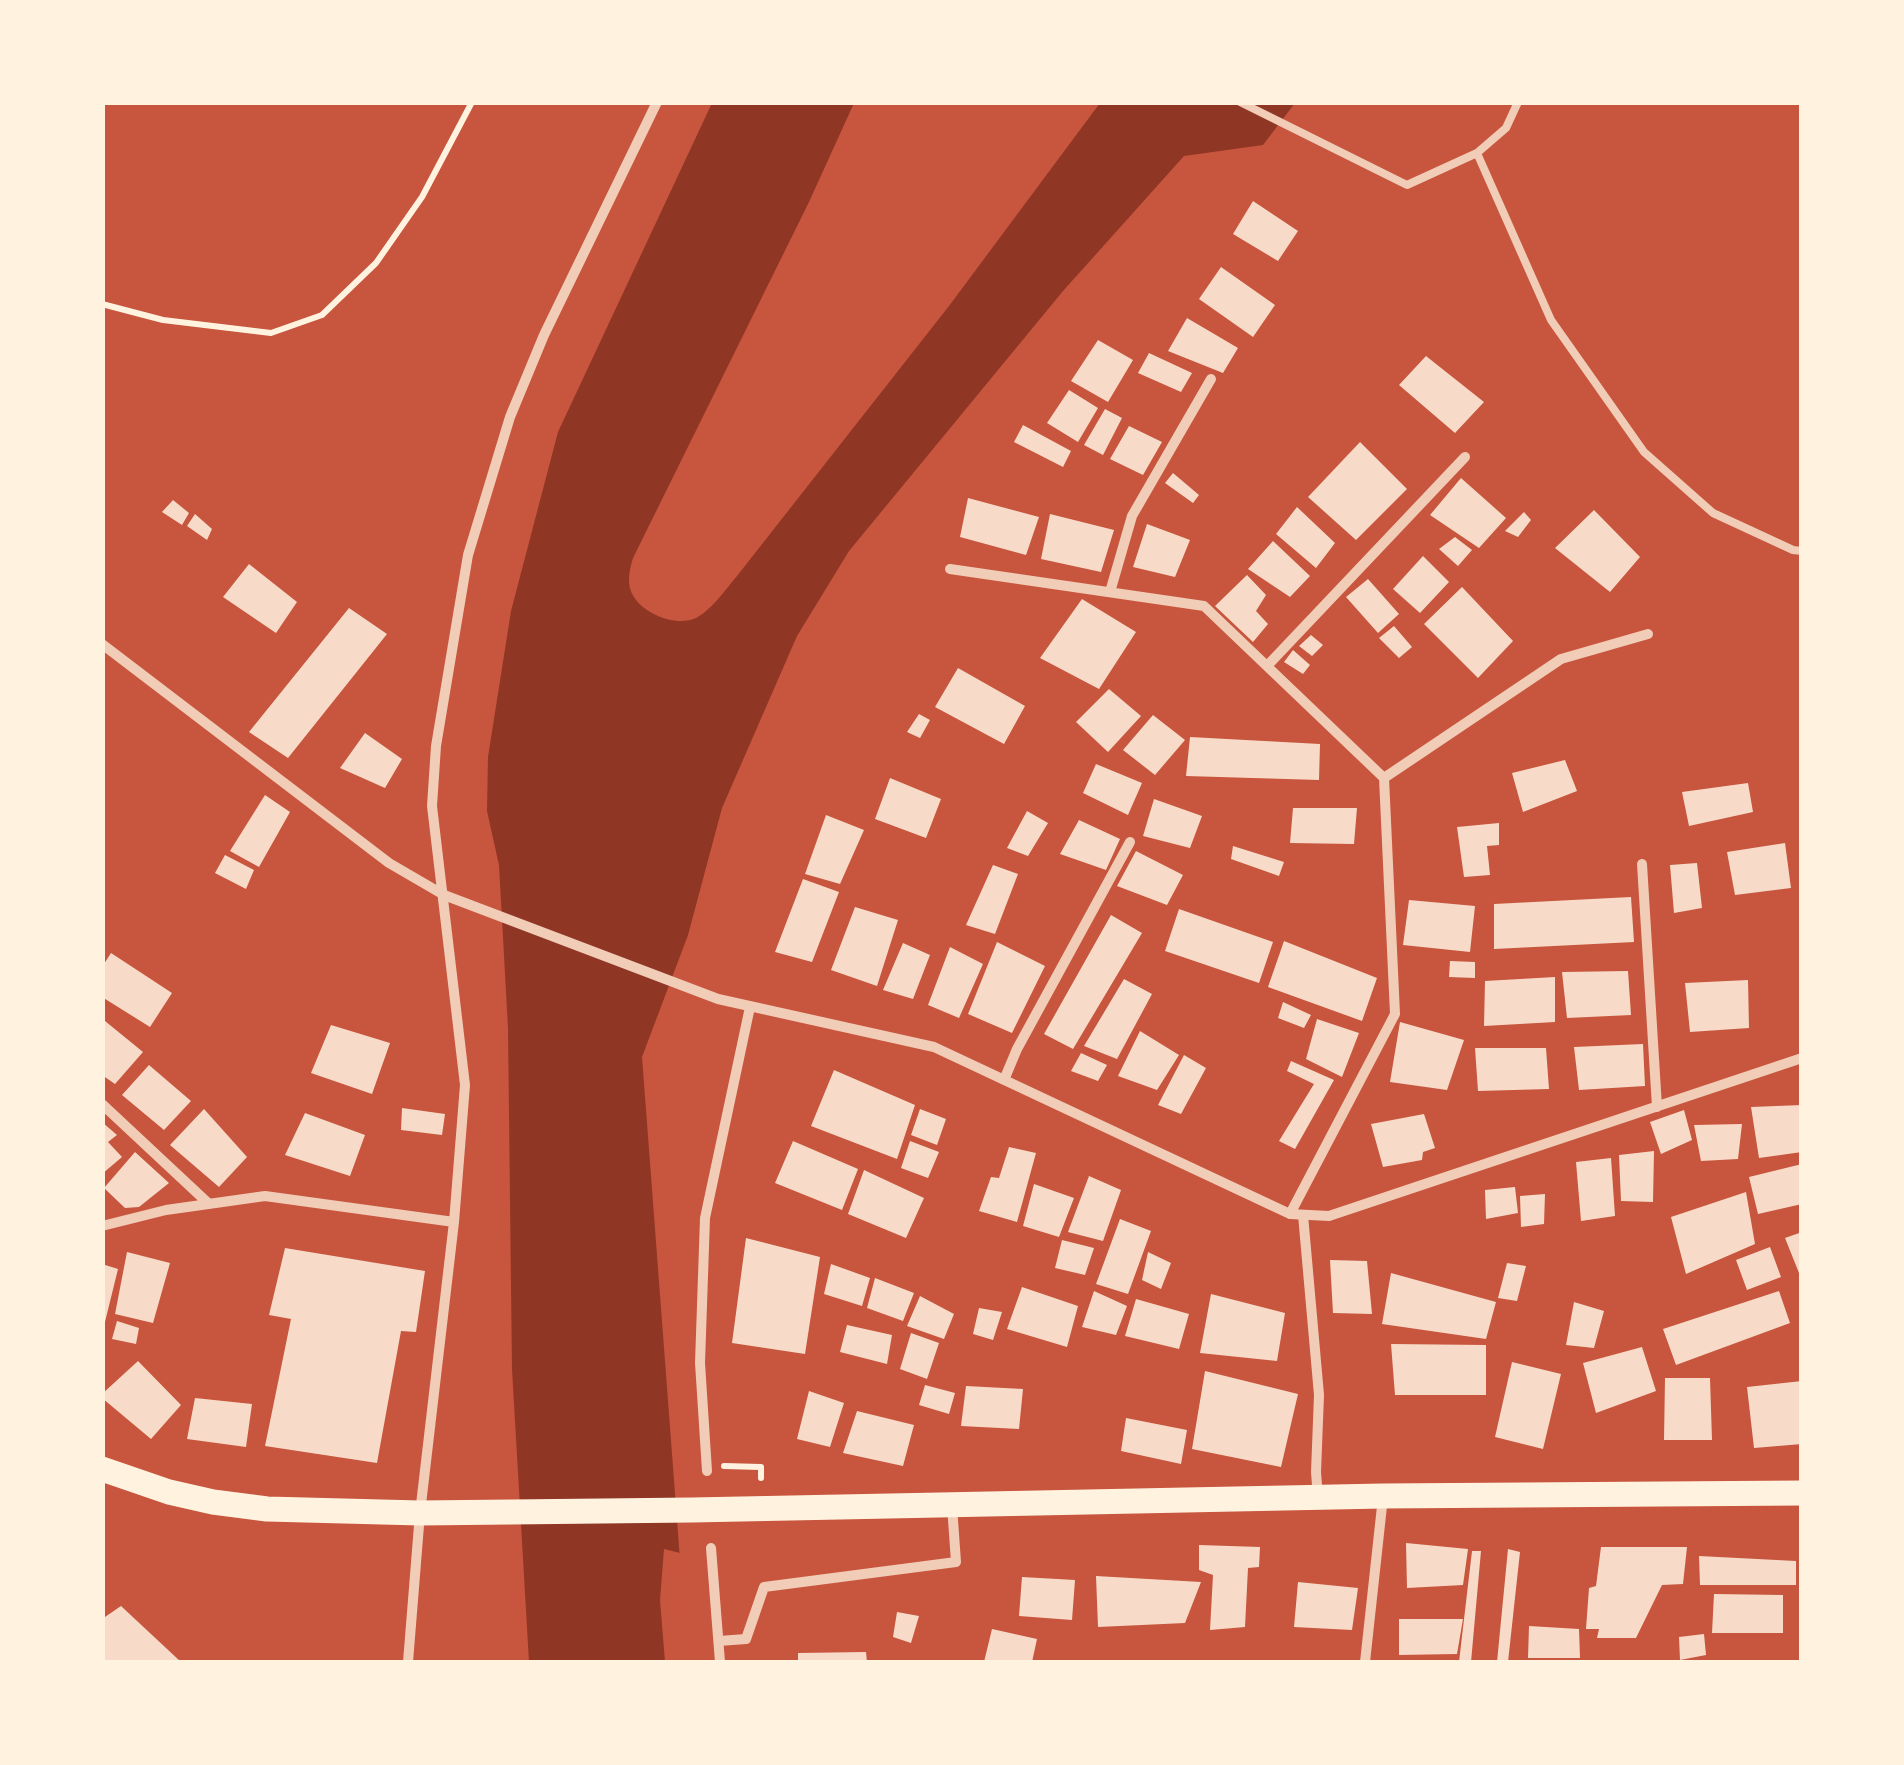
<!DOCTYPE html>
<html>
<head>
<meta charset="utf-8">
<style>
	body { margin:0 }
	#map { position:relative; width:1904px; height:1765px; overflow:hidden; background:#c8553d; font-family:"Exo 2",sans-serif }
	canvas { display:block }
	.frame { position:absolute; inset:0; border:105px solid #fff3e0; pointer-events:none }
</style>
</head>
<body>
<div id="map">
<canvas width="1904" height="1765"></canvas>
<div class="frame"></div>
</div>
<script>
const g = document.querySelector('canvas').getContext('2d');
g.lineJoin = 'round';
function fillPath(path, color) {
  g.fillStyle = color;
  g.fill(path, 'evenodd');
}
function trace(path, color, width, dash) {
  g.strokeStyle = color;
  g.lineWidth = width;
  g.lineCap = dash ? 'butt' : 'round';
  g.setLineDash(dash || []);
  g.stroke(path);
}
fillPath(new Path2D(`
	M712,103H854L809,202L633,558C629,571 626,585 634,597C645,615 679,628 698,617C714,607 725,590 737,576L949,306L1100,103H1295L1263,145L1184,156L1063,291L849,551L797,636L722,808L688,935L642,1057L682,1586L684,1662H529L512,1369L508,1028L499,865L487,811L488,757L511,611L558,432Z`), '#8f3625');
fillPath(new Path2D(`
	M664,1549L684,1554L689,1662H665L660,1600Z`), '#c8553d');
fillPath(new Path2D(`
	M1253,201L1298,231L1278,261L1233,234Z
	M1221,267L1275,305L1253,337L1199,299Z
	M1187,318L1238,348L1223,373L1168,351Z
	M1098,340L1133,360L1108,402L1071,381Z
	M1149,353L1192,373L1181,392L1138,373Z
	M1426,356L1484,402L1455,433L1399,385Z
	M1069,390L1098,408L1078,442L1047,423Z
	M1105,409L1122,418L1103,455L1084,445Z
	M1023,425L1071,451L1063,467L1014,442Z
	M1129,426L1162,442L1143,475L1110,459Z
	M1360,442L1407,489L1356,540L1308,497Z
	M1173,473L1199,495L1193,503L1165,483Z
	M1461,478L1506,518L1479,548L1430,515Z
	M968,498L1039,517L1026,555L960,537Z
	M173,500L189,513L182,525L162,512Z
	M1297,507L1335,543L1316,568L1276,534Z
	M1594,510L1640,557L1610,592L1555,548Z
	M1524,512L1531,520L1518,537L1505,531Z
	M195,514L212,529L207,540L187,526Z
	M1050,514L1114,530L1101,572L1041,559Z
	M1147,524L1190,540L1175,577L1133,567Z
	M1455,537L1472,550L1458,566L1439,549Z
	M1273,541L1310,576L1290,597L1248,569Z
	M1423,556L1449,582L1420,613L1393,589Z
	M249,564L297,602L276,633L223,597Z
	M1247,575L1266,595L1256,611L1268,624L1253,642L1215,606Z
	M1368,579L1399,614L1378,633L1346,597Z
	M1462,587L1513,641L1478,678L1424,624Z
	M1082,599L1136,632L1099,689L1040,658Z
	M349,608L387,634L288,758L249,732Z
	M1394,626L1412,647L1399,658L1379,638Z
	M1311,635L1323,645L1312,656L1299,646Z
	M1293,650L1310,665L1303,674L1284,662Z
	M958,668L1025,706L1004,744L935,707Z
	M1109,689L1141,716L1108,752L1076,722Z
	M919,714L930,720L920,738L907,732Z
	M1153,715L1185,740L1155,775L1123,750Z
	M365,733L402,759L385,788L340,768Z
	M1190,737L1320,744L1319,780L1186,776Z
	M1565,760L1577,791L1523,812L1512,773Z
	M1096,764L1142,783L1128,815L1083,793Z
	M890,778L941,799L926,838L875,819Z
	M1748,783L1753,812L1689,826L1682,792Z
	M265,795L290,812L259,867L230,851Z
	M1154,799L1202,816L1190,848L1143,836Z
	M1293,808H1357L1354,844L1290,843Z
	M1027,811L1048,823L1028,856L1007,848Z
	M826,815L864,830L840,884L805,874Z
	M1079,820L1120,839L1106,870L1060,854Z
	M1499,823V845L1487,846L1490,875L1464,877L1457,827Z
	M1785,843L1791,888L1735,895L1727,852Z
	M1233,846L1284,862L1279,876L1231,859Z
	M1136,851L1183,875L1167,905L1117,886Z
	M225,855L254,870L246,889L215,873Z
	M1697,863L1702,908L1674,913L1670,865Z
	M993,865L1018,874L995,934L966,925Z
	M803,879L839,892L812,962L775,952Z
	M1631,897L1634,942L1494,949V904Z
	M1409,900L1475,906L1470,952L1403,945Z
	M855,907L898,920L877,986L831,970Z
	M1179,909L1273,942L1259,983L1165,951Z
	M1111,915L1142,933L1073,1049L1044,1034Z
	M1284,941L1377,978L1362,1021L1268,987Z
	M997,942L1045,966L1012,1033L968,1014Z
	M903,943L930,955L913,999L883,990Z
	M950,947L983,964L959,1018L928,1005Z
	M111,953L172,993L150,1027L102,997V967Z
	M1450,961L1475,962V978L1449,977Z
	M1628,971L1631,1015L1567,1018L1562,972Z
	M1555,977V1022L1484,1026L1485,981Z
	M1124,979L1152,994L1117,1059L1084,1046Z
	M1748,980L1749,1028L1690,1032L1685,983Z
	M1283,1002L1311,1015L1304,1028L1278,1018Z
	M1317,1019L1359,1033L1342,1077L1306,1059Z
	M105,1021L143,1052L115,1084L102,1075V1024Z
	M1400,1022L1464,1040L1447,1090L1390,1082Z
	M331,1025L390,1043L372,1094L311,1073Z
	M1140,1031L1179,1055L1157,1090L1118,1076Z
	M1643,1044L1645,1086L1579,1090L1574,1047Z
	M1475,1048H1546L1549,1089L1478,1091Z
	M1081,1053L1107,1065L1098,1081L1071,1071Z
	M1184,1055L1206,1068L1181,1114L1158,1105Z
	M1291,1061L1334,1080L1295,1149L1279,1141L1314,1084L1287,1071Z
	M149,1065L191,1101L164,1130L122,1095Z
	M834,1070L915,1105L897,1159L811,1126Z
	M1802,1105V1152L1759,1158L1751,1107Z
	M402,1108L445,1114L442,1135L401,1130Z
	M204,1109L247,1157L219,1187L170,1145Z
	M920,1109L946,1119L937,1145L911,1135Z
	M1684,1110L1692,1140L1661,1154L1650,1122Z
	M305,1113L365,1135L350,1176L285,1155Z
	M1424,1114L1435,1148L1423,1152L1422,1160L1383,1167L1371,1124Z
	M102,1122L117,1135L108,1142L122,1157L102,1174Z
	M1742,1124L1738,1159L1701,1161L1694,1125Z
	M793,1141L858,1169L842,1210L775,1183Z
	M910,1141L939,1152L928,1178L901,1168Z
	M1009,1147L1036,1153L1017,1222L979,1211L991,1177L999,1178Z
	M1654,1151L1653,1202L1621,1201L1619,1155Z
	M135,1152L169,1183L139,1207L125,1208L104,1188Z
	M1611,1158L1615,1216L1581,1221L1576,1162Z
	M1802,1164V1204L1758,1214L1749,1177Z
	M864,1170L924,1198L906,1238L848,1214Z
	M1089,1176L1121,1190L1103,1241L1068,1232Z
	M1034,1184L1074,1198L1059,1237L1023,1226Z
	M1515,1187L1518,1213L1486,1219L1485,1190Z
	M1746,1192L1755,1244L1686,1274L1671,1217Z
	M1545,1194L1544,1224L1521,1227L1520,1196Z
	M1120,1219L1151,1231L1128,1294L1096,1284Z
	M1802,1232V1278H1801L1785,1238Z
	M746,1238L820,1257L805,1354L732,1343Z
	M1062,1240L1094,1248L1085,1275L1055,1268Z
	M1770,1247L1781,1277L1747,1290L1736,1260Z
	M285,1248L425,1271L416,1332L401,1331L377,1463L265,1446L291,1319L269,1315Z
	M127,1252L170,1263L153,1323L115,1314Z
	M1148,1252L1171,1263L1161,1289L1142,1280Z
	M1330,1260L1367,1261L1372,1314L1333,1313Z
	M1507,1263L1526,1266L1517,1301L1498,1298Z
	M102,1264L118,1269L104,1326H102Z
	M831,1264L870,1278L862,1306L824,1294Z
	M1391,1273L1496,1302L1486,1339L1382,1324Z
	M875,1278L914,1293L903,1321L867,1308Z
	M1022,1287L1078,1306L1067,1347L1007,1329Z
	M1094,1291L1127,1306L1116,1335L1082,1327Z
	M1779,1291L1790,1323L1676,1365L1663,1329Z
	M1211,1294L1285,1313L1277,1361L1200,1353Z
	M920,1296L954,1314L944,1339L907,1326Z
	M1136,1299L1189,1314L1179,1349L1125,1336Z
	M1574,1302L1604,1311L1594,1348L1566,1345Z
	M979,1308L1002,1312L993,1340L973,1334Z
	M117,1321L139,1328L136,1344L112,1339Z
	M847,1325L892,1335L887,1364L840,1352Z
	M911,1333L939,1343L927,1379L900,1369Z
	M1391,1344L1486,1345V1395H1395Z
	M1642,1347L1656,1391L1596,1413L1583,1363Z
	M138,1361L181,1405L151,1439L102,1398V1394Z
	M1512,1362L1561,1374L1543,1449L1495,1437Z
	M1205,1371L1298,1394L1281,1467L1192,1449Z
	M1665,1378H1710L1712,1440H1664Z
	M1802,1381V1444L1754,1448L1747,1387Z
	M925,1385L955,1393L949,1414L919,1405Z
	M966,1386L1023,1389L1019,1429L961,1426Z
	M809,1391L844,1403L830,1447L797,1439Z
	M195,1398L252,1404L246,1447L187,1439Z
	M857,1411L914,1425L903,1466L843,1453Z
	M1126,1418L1187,1430L1181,1464L1121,1451Z
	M1406,1543L1468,1549L1463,1585L1407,1588Z
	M1199,1545L1260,1547L1259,1567L1248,1568L1245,1627L1210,1630L1213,1575L1199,1570Z
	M1601,1547H1687L1683,1584L1662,1585L1636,1638H1597L1599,1629H1586L1589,1588L1596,1586Z
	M1508,1549L1520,1552L1508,1662H1497Z
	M1472,1551H1481L1471,1662H1459Z
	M1699,1556L1796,1561V1585H1700Z
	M1096,1576L1201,1582L1185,1623L1098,1627Z
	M1022,1577L1075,1580L1072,1620L1019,1616Z
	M1298,1582L1358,1588L1352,1630L1294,1627Z
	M1714,1594L1783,1595V1633H1712Z
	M121,1606L181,1662H102V1619Z
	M897,1612L919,1616L911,1643L893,1637Z
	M1399,1619H1463L1457,1654L1399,1655Z
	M1529,1626L1579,1629L1580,1658H1528Z
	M992,1629L1037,1639L1032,1662H984Z
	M1704,1634L1706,1655L1680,1660L1679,1637Z
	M866,1652L867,1662H798V1653Z`), '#f7dbc8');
trace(new Path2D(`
	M102,304L163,320L271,333L322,315L376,263L422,197L472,102
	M724,1466L761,1467V1478`), '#fff3e0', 6);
trace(new Path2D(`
	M1240,102L1407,185L1477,153L1506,128L1518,102
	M1477,153L1551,320L1644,452L1713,513L1793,550L1802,551`), '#f1ccb7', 8);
trace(new Path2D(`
	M950,569L1204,606L1384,778L1395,1014L1290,1214
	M1110,592L1132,516L1211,379
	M102,644L389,863L444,895L718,999L934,1047L1290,1214L1329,1216L1802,1058
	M1267,666L1465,457
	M1384,778L1561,659L1648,634
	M1642,864L1657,1107
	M1004,1080L1017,1049L1130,842
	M102,1104L209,1204
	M1303,1215L1319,1395L1316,1472L1318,1498
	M102,1226L166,1210L265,1196L454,1222
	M707,1471L700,1363L705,1218L750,1007
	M711,1548L720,1662
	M719,1641L746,1639L764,1587L956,1562L952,1506
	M408,1662L420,1513L454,1222L465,1085L432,806L436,746L468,555L510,417L544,335L657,102
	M1365,1662L1383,1497`), '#f1ccb7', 10);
trace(new Path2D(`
	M102,1469L169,1492L213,1502L267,1509L420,1513L692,1510L1383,1496L1802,1493`), '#fff3e0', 25);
</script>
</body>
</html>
